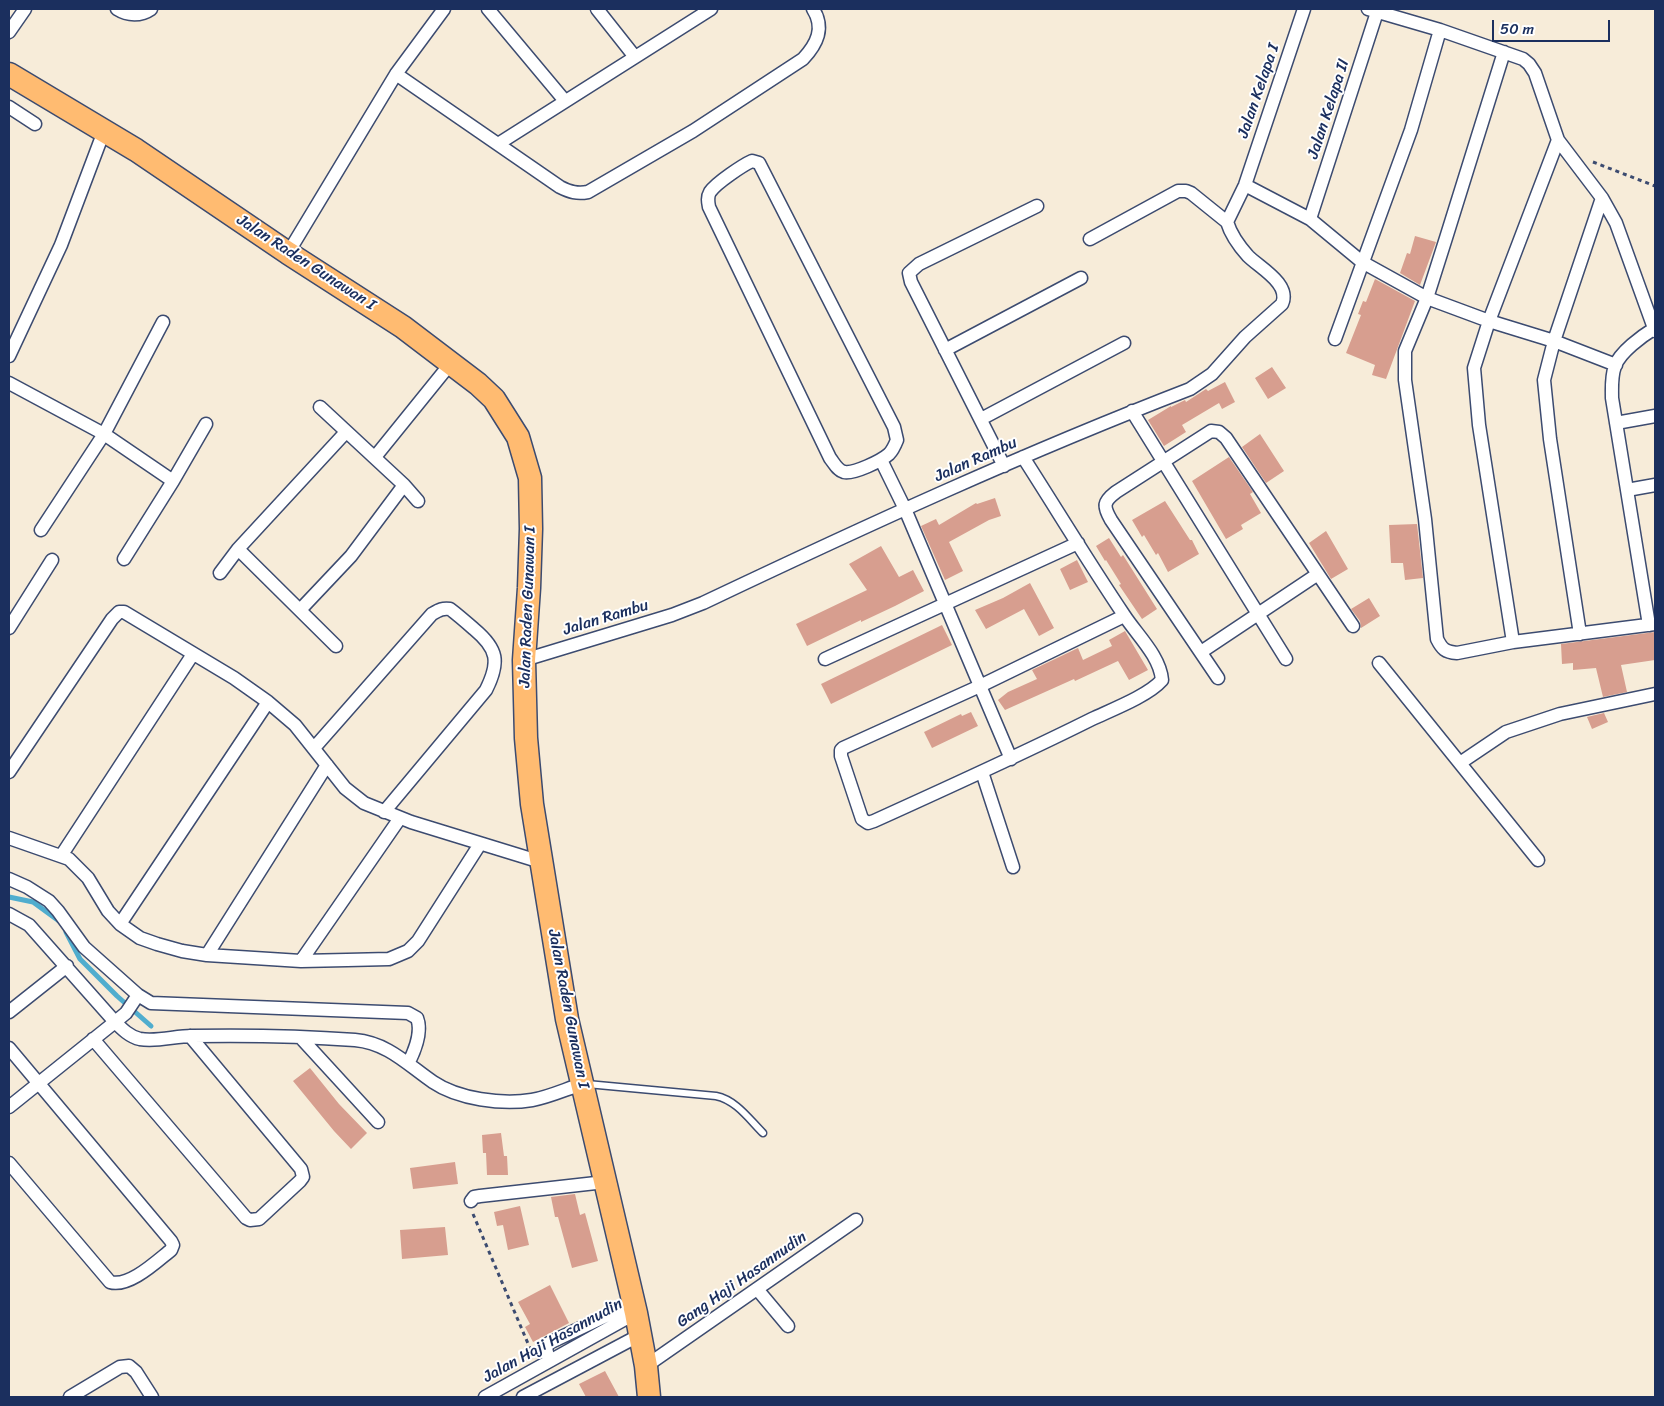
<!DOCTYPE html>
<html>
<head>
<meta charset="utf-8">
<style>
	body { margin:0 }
	#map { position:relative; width:1664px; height:1406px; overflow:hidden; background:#f7ecd9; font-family:Sriracha,sans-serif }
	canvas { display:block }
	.frame { position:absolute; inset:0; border:10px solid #1b2f5e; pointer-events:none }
	.scale { position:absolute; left:1492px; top:20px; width:118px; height:22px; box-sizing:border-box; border:2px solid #1b2f5e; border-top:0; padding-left:6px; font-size:15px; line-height:18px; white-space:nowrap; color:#1b2f5e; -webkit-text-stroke:4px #fff; paint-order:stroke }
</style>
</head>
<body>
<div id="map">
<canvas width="1664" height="1406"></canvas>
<div class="frame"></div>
<div class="scale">50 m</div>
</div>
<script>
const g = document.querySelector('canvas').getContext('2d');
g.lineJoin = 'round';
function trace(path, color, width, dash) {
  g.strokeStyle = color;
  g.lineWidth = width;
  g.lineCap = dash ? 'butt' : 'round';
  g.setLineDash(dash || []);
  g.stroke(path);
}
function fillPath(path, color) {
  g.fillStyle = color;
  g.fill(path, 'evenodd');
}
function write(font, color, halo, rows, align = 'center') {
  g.font = font + ' Sriracha,sans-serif';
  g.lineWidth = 4;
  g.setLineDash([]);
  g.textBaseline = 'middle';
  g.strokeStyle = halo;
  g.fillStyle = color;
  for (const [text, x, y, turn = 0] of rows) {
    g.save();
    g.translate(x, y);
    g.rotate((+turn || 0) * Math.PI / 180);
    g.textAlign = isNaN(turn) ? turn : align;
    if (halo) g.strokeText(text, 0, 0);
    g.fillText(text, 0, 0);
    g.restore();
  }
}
trace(new Path2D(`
	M9,897L33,902L59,921
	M66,932L80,959L117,996L151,1026`), '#50adce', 5);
fillPath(new Path2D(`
	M1415,236L1436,242L1420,285L1400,273L1407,253L1410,254Z
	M1375,279L1415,301L1386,379L1372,375L1375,365L1346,353L1361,315L1358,314L1363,301L1366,302Z
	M1272,367L1286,388L1268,399L1255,378Z
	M1225,382L1235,402L1222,409L1219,403L1182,425L1186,432L1164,446L1148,420L1171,406V407L1185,400L1186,402L1206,389L1208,391Z
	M1260,434L1284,471L1266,483L1242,447Z
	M1229,457L1253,492L1250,494L1261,513L1241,525L1243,529L1226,539L1192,481Z
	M995,498L1001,516L989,520L949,542L963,571L945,580L921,526L936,519L939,525L976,503L977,504Z
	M1165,501L1190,540H1192L1199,554L1168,572L1158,553L1156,555L1144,535L1142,537L1132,520Z
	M1417,524L1423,578L1405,580L1403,563H1391L1389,525Z
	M1326,531L1348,569L1331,579L1309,543Z
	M1109,538L1121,557L1123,555L1157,609L1142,619L1119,585L1121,584L1106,560L1105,561L1096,546Z
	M881,546L899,577L913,570L924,591L895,606L861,622V620L807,646L796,624L867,590L849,564Z
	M1077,560L1088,582L1070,590L1060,569Z
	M1030,583L1054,628L1039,636L1024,609L986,629L975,610L1003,598Z
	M1369,598L1380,616L1361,628L1360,621L1351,609Z
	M942,625L952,645L831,704L821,684Z
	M1125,631L1148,670L1129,680L1118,661L1075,681L1074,679L1005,710L998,700L1008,692L1037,679L1032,670L1078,648L1083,660L1112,646L1109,640Z
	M1655,632V660L1621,665L1627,692L1603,697L1596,668L1573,670V663L1562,664L1561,644Z
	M971,712L978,726L932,748L924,732L961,714L962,716Z
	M1604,713L1608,722L1592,729L1587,717Z
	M310,1068L339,1104L367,1133L351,1149L334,1131L293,1081Z
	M501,1133L504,1156H507L508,1175H487L486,1153H483L482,1135Z
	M455,1162L458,1184L413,1189L410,1168Z
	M575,1194L580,1215L585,1213L598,1261L572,1268L558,1217H555L551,1197Z
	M520,1206L529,1245L508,1250L503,1225L497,1226L494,1212Z
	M445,1227L448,1255L402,1259L400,1230Z
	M550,1285L569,1323L533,1342L525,1327L530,1324L518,1302Z
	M605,1371L619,1397H586L579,1384Z`), '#d79e8f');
const lane = new Path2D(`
	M587,1084L716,1096C736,1100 749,1119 763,1133`);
const street = new Path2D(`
	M117,9C128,16 141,16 151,9
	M488,9L565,101
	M597,9L635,57
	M1368,9L1440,30L1523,59L1529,64L1535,73L1558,140L1602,198L1616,223L1655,331
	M9,32L25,9
	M1504,52L1446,238L1427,298L1405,351V380L1425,519L1437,639C1442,649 1445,652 1457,653L1513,642L1655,624
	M396,74L560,187C570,192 577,194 588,192L693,131L803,59C817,44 825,28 813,9
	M9,107L35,124
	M498,144L711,9
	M752,161L759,163L894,427L897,440C895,445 893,450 889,454C881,461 854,474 844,472C837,470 834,463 830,458L709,207C708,202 707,197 710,192C716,183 743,165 752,161Z
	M1245,185L1310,219L1362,262L1427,298L1489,321L1554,341L1616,365
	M1310,219L1378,9
	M1090,239L1178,191H1186L1191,193L1227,222
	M288,253L396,74L444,9
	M1335,339L1411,130L1440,30
	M945,350L1081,278
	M9,356L61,245L104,131
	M9,383L104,434L173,481
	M320,407L404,485L418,501
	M1132,411L1286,659
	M981,419L1124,343
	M1616,423L1655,416
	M375,457L451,363
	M1023,457C1057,510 1089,563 1124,615C1137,635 1160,656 1162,680C1148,696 1111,710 1092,719C1020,755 947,788 874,821L868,823L862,819L841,756V750L843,748L980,686L1124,616
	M881,460L905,509L1011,759
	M1004,466L911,282L909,273L919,264L1037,206
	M1627,490L1655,485
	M41,530L104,434L163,322
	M238,549L336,646
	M124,559L173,481L206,424
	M220,573L238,549L346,432
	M300,610L351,556L404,485
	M1649,625L1612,398C1612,387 1611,377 1615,366C1620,352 1642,336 1655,328
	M9,628L52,560
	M1580,634L1550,439L1544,380L1554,341L1602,198
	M1513,642L1479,425L1474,368L1489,321L1558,140
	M1201,652L1318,574
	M825,659L1078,543
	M524,660L672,615L703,603C863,527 1024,453 1190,389L1212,374L1245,337L1282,304C1291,284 1260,268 1248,256C1239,246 1231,235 1227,222L1245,185L1304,9
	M1379,663L1538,860
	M1218,678L1111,520C1103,506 1103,502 1116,492L1211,431L1219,432L1226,438L1353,626
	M314,748L432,614C439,610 442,608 450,609C458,615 466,622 474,629C498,649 500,662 486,690L384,812
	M1460,763L1506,732L1560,714L1655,694
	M9,772L112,619L119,612H124L234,678L268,702L295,725L345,788L364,803L411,822L541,862
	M982,772L1013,867
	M9,838L69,859L88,878L108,911L120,924L140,938L157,944L182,951L207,955L301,961L347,960L389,959L408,951L418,941L480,844
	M61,856L193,654
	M9,879L27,887L49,901L58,911L84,947L138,995L151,1003L408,1013L417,1018C422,1031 415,1050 409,1062
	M9,914L29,925L115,1022C122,1029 130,1037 140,1039C157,1042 175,1036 192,1036C246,1035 301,1036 355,1040C388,1043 408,1065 433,1082C458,1099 502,1105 532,1100C549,1097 566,1089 582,1084
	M120,924L268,702
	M207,955L327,765
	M301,961L400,818
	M9,1012L67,966
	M301,1038L378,1122
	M93,1039L246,1218L250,1220L259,1219L300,1181L303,1177L301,1169L190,1036
	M9,1048L171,1241L173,1245L171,1250C157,1261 129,1288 110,1282L9,1163
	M9,1107L115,1022L126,1013L138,995
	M471,1201L474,1197L480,1196L605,1182
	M757,1289L788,1326
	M549,1361L546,1348L549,1343L633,1303
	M646,1366L856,1220
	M70,1397L120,1367L129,1366L136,1372L152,1397
	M485,1397L636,1313
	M523,1397L640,1335`);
const highway = new Path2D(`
	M9,74L136,150L288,253L403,327L478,384L494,399L518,437L530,478L531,529L529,588L524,660L526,738L532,804L567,1019L636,1313L646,1366L649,1397`);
trace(lane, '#3c4b70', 9);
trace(street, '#3c4b70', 15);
trace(highway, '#3c4b70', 25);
trace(new Path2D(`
	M1593,162L1655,186
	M473,1214L532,1353`), '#3c4b70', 3, [4, 4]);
trace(lane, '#fff', 6);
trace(street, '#fff', 12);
trace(highway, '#ffbb71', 22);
write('16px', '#1b2f5e', '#fff', [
	["Jalan Kelapa I",1259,91,-71],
	["Jalan Kelapa II",1329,109,-72],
	["Jalan Raden Gunawan I",306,263,33],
	["Jalan Rambu",976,460,-24],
	["Jalan Raden Gunawan I",528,607,-88],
	["Jalan Rambu",606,618,-17],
	["Jalan Raden Gunawan I",568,1009,79],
	["Gang Haji Hasannudin",742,1280,-35],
	["Jalan Haji Hasannudin",553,1341,-29]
]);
</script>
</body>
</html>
